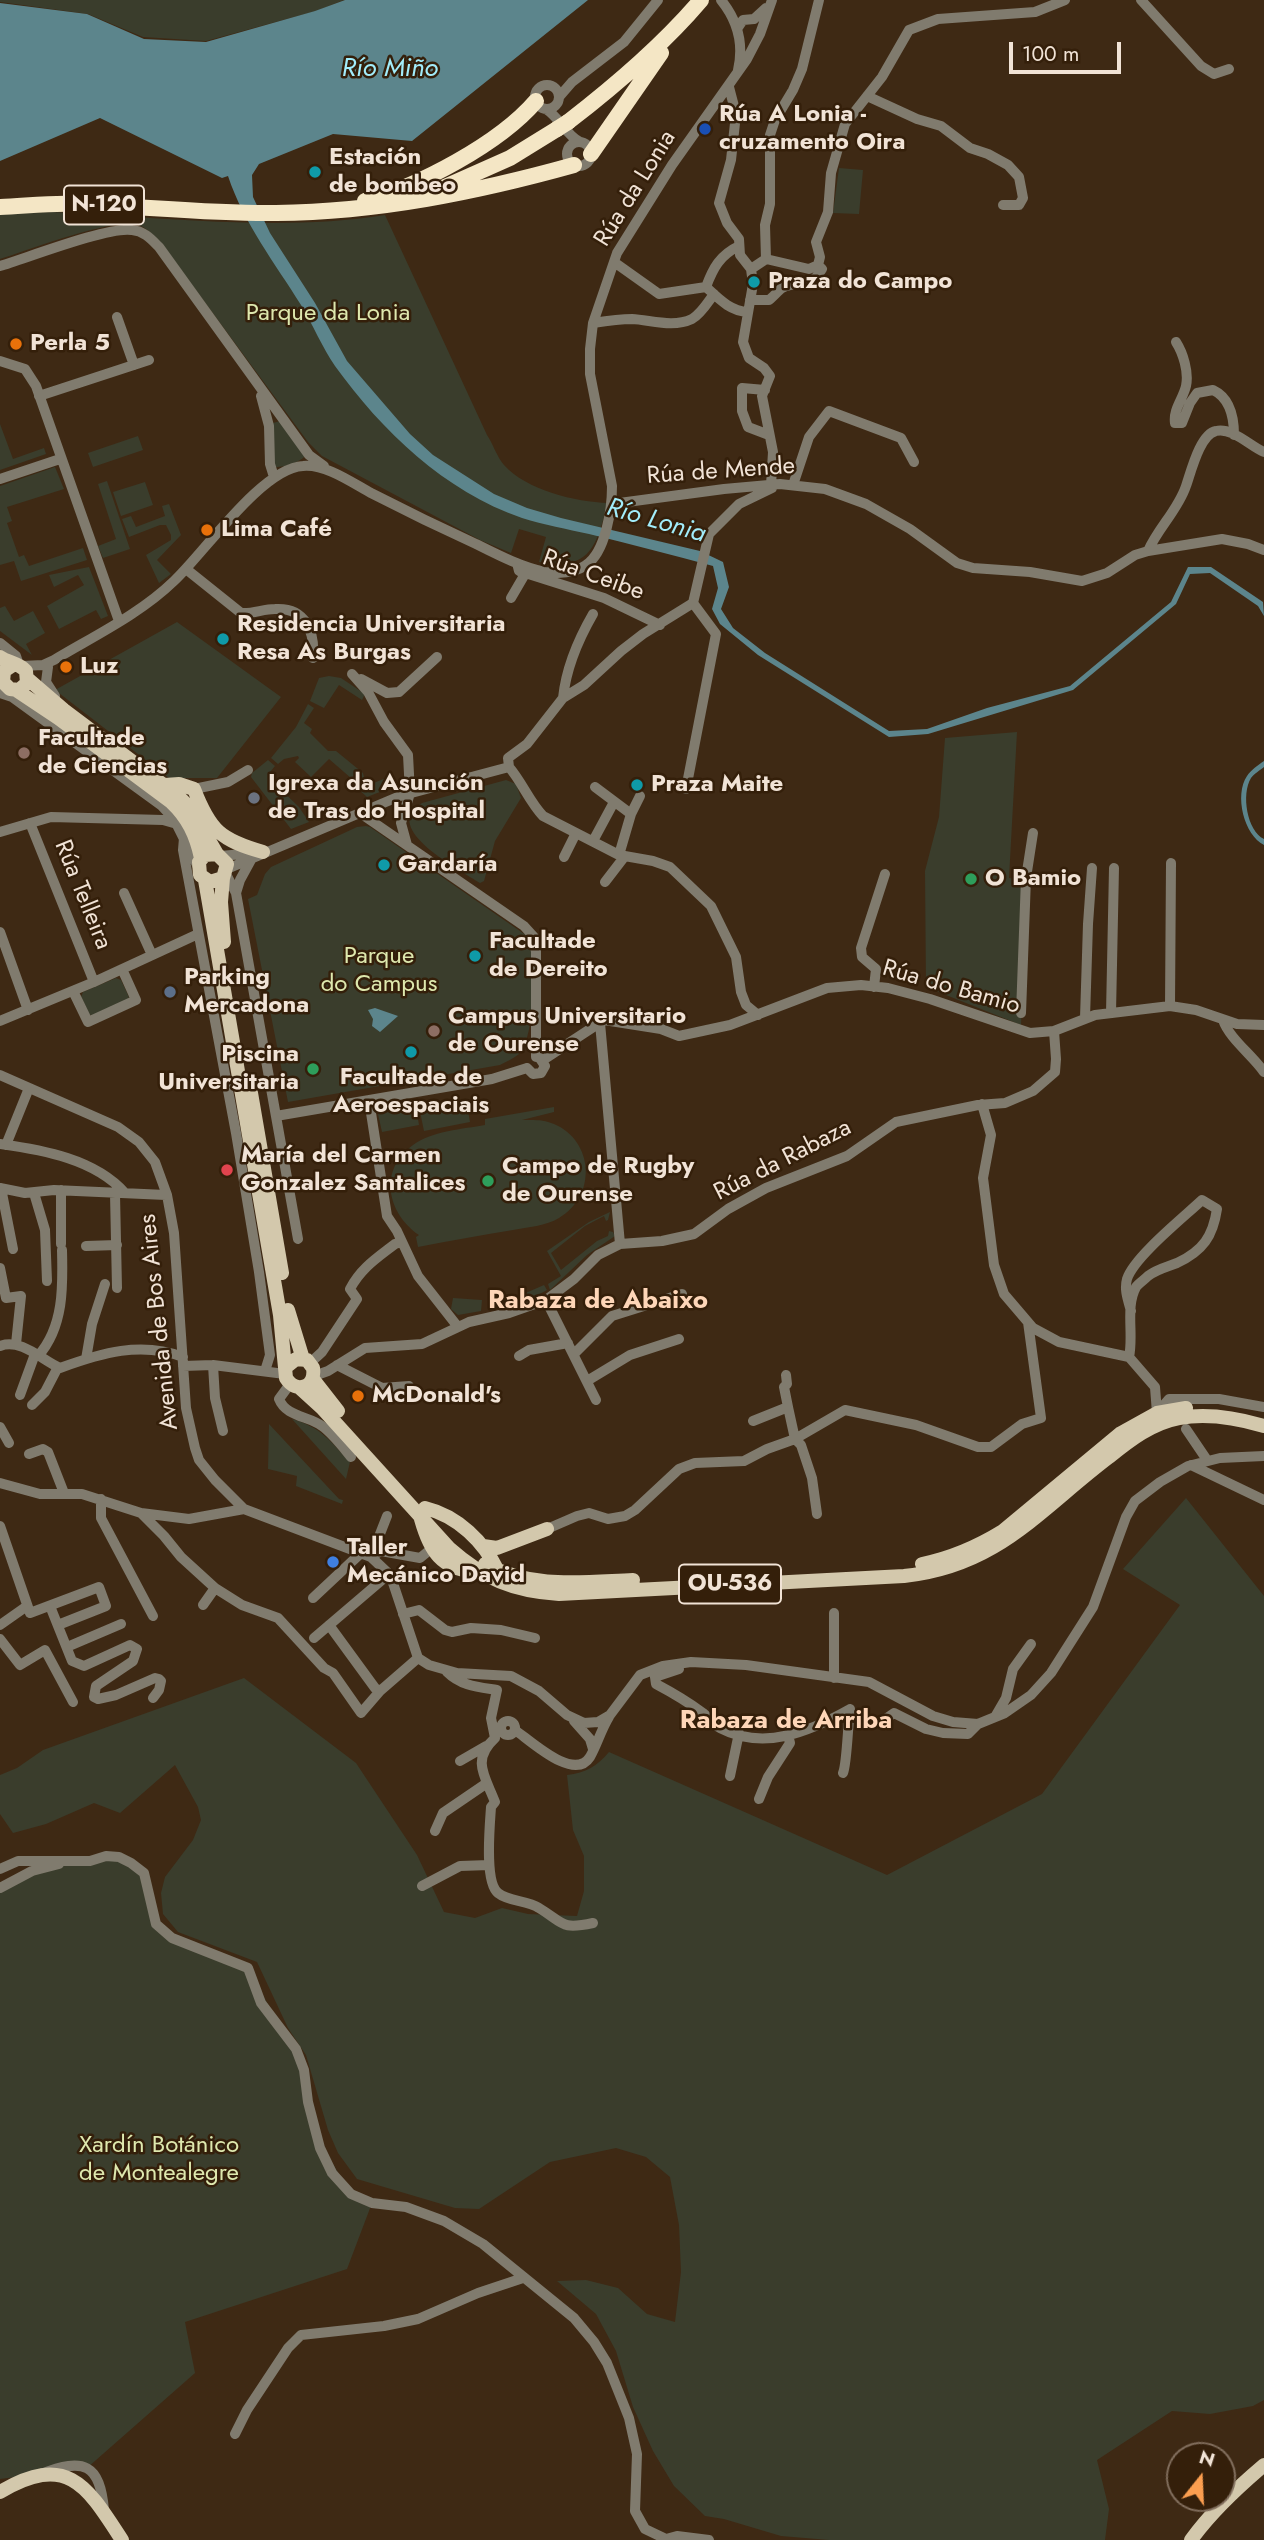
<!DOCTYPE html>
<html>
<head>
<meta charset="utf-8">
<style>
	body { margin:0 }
	#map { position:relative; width:1264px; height:2540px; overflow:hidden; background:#3e2914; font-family:Jost,sans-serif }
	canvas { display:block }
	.north { position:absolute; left:1166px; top:2442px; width:70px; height:70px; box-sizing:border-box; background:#341f0a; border:2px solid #806d5c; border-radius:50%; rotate:18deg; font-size:19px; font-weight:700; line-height:28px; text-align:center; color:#f1e3d6 }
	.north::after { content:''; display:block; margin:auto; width:24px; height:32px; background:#fb9e50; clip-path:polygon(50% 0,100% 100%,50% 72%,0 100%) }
	.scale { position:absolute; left:1009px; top:42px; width:112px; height:32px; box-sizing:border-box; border:4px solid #f1e3d6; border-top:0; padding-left:9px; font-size:21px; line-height:24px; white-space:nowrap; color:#f1e3d6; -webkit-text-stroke:5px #341f0a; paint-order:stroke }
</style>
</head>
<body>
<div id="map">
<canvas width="1264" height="2540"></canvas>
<div class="north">N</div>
<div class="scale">100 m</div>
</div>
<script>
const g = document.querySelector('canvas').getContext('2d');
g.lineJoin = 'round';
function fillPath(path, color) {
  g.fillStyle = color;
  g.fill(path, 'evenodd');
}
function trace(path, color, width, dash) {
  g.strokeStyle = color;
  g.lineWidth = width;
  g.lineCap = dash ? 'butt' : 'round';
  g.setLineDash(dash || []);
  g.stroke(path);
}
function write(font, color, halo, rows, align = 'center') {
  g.font = font + ' Jost,sans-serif';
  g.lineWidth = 5;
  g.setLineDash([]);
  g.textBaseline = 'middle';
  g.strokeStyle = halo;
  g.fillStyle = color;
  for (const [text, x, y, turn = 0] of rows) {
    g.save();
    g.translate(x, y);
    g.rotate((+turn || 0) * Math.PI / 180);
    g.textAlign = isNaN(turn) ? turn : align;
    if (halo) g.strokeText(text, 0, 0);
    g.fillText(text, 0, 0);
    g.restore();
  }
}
fillPath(new Path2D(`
	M0,0H344L316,11L206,41L143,37L88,14L0,2Z
	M839,168L863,170L859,214L833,213Z
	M54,212C159,217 281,232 385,215L487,435C493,444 497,457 504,465C526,490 576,502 608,503C596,545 592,571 539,562L546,537L519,529L511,553L480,540L322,456L308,442L167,251C159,242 151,230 139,225C114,217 29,250 0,259V213Z
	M280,421L305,456C301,462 282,468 274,467L273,423Z
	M0,424L13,459L44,448L46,454L0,470Z
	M138,436L143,450L93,467L88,453Z
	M55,467L64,489L7,507L12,521L7,523L19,557L24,555L29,566L83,548L87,560L21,581L14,561L0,565V486Z
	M107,481L130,549L103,558L98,546L116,539L98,484Z
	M145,482L153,505L121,516L113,492Z
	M169,504L181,535L157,560L171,574L159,583L146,555L171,540V535L166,525H160L129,537L122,519L131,516L136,527L165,516L162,506Z
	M89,567L108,616L101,619L96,610L59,629L47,606L84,585L78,575L54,587L49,575Z
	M5,606L14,621L33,611L45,633L26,644L32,655L0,631V608Z
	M177,622L281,697L217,778H169L55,690Z
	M329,676L341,678L365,694L362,700L339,685L324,708L310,701L319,678Z
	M308,704L314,708L304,723L312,729L310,733L328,751H336L363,773L366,786L391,776L395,786L367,797L357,788L359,785L329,759L311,777L295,762L299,758L298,756L284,759L278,764L271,758L296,727Z
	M1017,732L1009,878L1027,880L1021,1025L926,987L925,871L939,817L945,738Z
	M268,760L275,766L270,772L268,787L270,788L275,784L299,807L309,822L291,829L251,777L252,773Z
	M506,780L516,784L521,798L495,841L484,881L480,883C462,871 378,828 422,803Z
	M366,826L370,827L530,938C535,961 536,1037 519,1054C514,1058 506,1062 500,1065L288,1102L248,899L257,895L265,874L271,867L357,827Z
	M116,978L121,980L129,997L127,1001L92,1016L89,1014L81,997L83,992Z
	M466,1099L470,1122L424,1131L419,1107Z
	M416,1107L419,1125L382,1132L378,1114Z
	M554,1107V1112L522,1120C533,1120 543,1119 554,1124C594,1141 597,1196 559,1218C546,1226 528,1227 513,1230C481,1235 449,1241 418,1247L416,1237L419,1235C387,1213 378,1170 413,1145C432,1131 463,1129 485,1125V1119Z
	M610,1212L608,1220L606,1221L604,1216L585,1226L551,1253L561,1270L597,1241L608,1236L609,1231L613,1232L615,1236L587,1255L550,1290L548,1284L561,1276L547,1251L589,1222Z
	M544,1285L547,1290L527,1301L503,1306V1298L521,1295Z
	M453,1298L482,1300L481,1311L458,1315L451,1309Z
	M292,1419C321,1427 330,1441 350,1462L346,1479Z
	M269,1424L339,1499L343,1500L342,1504L296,1486L297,1476L268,1469Z
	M1186,1498L1264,1596V2400L1253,2406L1210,2414L1172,2411L1097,2460L1109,2509L1105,2540H829L781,2536L724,2519L705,2516L674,2486L653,2451L633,2407L616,2351L596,2314L557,2281L586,2280L618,2288L647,2314L675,2322L681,2272L679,2225L670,2177L646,2157L616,2148L550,2162L479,2209L455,2208L357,2179L338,2153L328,2130L306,2055L288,2028L257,1962L178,1932L163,1914L161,1893L165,1877L193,1840L201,1820L198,1807L175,1765L120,1813L94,1803L46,1824L13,1833L0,1814V1775L17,1768L43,1750L244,1678L356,1763L417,1855L444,1912L475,1918L502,1908L528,1914L577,1916L584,1891V1856L573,1830L567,1775C586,1773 597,1766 609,1752L887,1875L1042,1794L1180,1605L1123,1569Z
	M106,1856L144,1873L157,1924L172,1938L248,1968L304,2070L318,2139L351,2194L372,2203L347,2269L185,2322L195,2373L87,2468L0,2479V1891L42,1859Z`), '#3a3d2c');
fillPath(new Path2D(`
	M345,0H588L412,141L333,134L259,164L252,175L253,197L270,233L315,303L347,361L410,434L433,455L494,494L527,508L561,518L700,551L723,562L729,587L721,609L733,628L765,653L889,731L927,729L987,708L1070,686L1171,602L1188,567H1211L1263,602L1264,616L1258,606L1210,573L1190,574L1176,604L1073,690L928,734L889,737L758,655L720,624L712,609L718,588L713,566C672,555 631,544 589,534C567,529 544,525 522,518C444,491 382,431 335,366C322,347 313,325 301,305C275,263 244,224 228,176L222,178L100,118L0,161V3L87,14L144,39L206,42L315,11Z
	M1264,761V767C1260,770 1254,774 1251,778C1241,794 1247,831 1264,839V845C1244,835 1234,795 1247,776C1251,770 1258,765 1264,761Z
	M375,1008L398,1016L380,1032L372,1026L373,1019L368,1010Z`), '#5c858c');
trace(new Path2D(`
	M721,0C738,21 744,44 738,70
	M1141,0L1201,66L1214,74L1229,69
	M737,29L743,20L754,19L766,8
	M535 97a12 12 0 1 1 24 0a12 12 0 1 1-24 0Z
	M729,87L736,114L731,160L719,203L727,223L739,239L740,255L751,269
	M867,96L917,119L941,126L970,148L988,154L1008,165L1019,177L1023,198L1019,205H1003
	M559,97L572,82L624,42L658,0
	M546,109C560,118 565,134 580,142
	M567 154a12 12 0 1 1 24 0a12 12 0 1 1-24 0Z
	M766,259L765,225L770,204V135L775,120L793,90L802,69L819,0
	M614,262L659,294L706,287C719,299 730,311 748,312
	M0,266C27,258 109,226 132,230C144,231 151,239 159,247L309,455L324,466
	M751,269L753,284L743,342L749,358L764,368L770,376L762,396L773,452L771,485
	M751,269L766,259L809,269L818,265
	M706,287C713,268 720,255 739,246
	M750,300H769C773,297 778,291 782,288C800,279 809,291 822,269L818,265L820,257L816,242L828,212L831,173L845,124L882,77L909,30L938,19L1035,12L1065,0
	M117,317L134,365
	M593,323C606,321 619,319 632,319C651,320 673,328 692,319C701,314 708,302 714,294
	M1176,342C1183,353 1189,372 1186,386C1183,399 1173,409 1175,423H1182L1190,403L1197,393L1213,390C1230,398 1234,417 1234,435
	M0,361L25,369L36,386L119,621
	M765,390L742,388V411L748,427L769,435
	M39,396L149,360
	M261,396L269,426L270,464L274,477
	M0,479L60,459
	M793,485L809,437L829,411L901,438L914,462
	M612,504L724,489L780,484L825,489L866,504L910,529L957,563L973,568L1030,572L1082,581L1107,573L1135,555L1148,551L1222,539L1248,544L1264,550
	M1148,551C1158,528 1178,510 1186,486C1191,472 1200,434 1216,431C1232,427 1250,446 1264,452
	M517,563L519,571L604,598L660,625
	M186,569L241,613C253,614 263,609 275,609C306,607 315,632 313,658
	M511,598L525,574
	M0,643L16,656L19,665
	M22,666L43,665L54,660C94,636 140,614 174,581C204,553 262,468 303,466C326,464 351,482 371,493C406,511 441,528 476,544C498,555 521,567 545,572C559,574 575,573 586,565C606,552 612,508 612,486L590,374V349L593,323L617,253L672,165L747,59L760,34L772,0
	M48,667L46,682L55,696
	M352,674L368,692L384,722L408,755L410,793L401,823L407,845
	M361,679L387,693L399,692L437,657
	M0,693L12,697L162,806L174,819L198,867
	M563,698C566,669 578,640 593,614
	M509,767L508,758L527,744L563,698L584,685L621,651L643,634L693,603L709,534L739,504L772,488
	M509,767C522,782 529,801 543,816L619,855L653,861L670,867L711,906L736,957L741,992L746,1005L758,1015
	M595,787L631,814
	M194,789L228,782L248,770
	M686,789L716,634L693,603
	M360,813L524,926L534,937L536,952V1057
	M30,823L94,982
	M0,832L51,817L163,820L177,824
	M184,838L183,850L236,1133L259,1272L270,1355L265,1371
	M593,841L614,802
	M619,855L631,814L640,796
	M221,856L253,853
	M564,857L576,833
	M227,869L400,796L509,767
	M226,874L236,893L298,1239
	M605,882L625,856
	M124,893L152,955
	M236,893L240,880L252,858
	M0,932L28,1010
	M874,987L876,969L862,957L861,948L885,874
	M73,991L88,1022L136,1000L122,969
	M1170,1006L1171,863
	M1021,1013L1026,878L1033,833
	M1111,1013L1114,868
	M1085,1018L1088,924L1092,868
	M1223,1020C1229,1038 1252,1055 1264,1072
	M0,1021L94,982L198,934
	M600,1023L620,1244
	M543,1060L604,1020L661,1029L679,1036L730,1025L827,988L861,985L888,988L930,999L1030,1033L1054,1031L1095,1015L1170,1006L1196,1010L1237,1024L1264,1025
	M527,1068L533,1074L541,1073L545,1066L539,1057
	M0,1075L118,1127L139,1142L155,1162L167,1195L174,1233L186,1408L195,1448L199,1460L215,1480L244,1509L371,1557L389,1574L392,1580L418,1658L429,1665L457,1673L511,1676L539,1691L567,1715L584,1723L598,1722L610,1715L640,1675L663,1666L691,1662L746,1665L869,1682L933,1716L953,1722L978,1724L1005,1713L1031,1695L1051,1673L1093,1607L1126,1517L1135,1501L1160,1482L1188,1466L1220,1458L1264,1456
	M369,1100L387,1216L397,1231L418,1276L458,1327
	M982,1104L991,1135L983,1178L994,1265L1004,1294L1033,1328L1059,1342L1129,1357L1155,1387L1157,1413
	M276,1116L492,1079L527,1068
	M0,1144C43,1150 95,1159 125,1193
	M6,1145L29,1088
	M0,1188L25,1193L54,1190L166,1195
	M1,1188L13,1249
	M34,1193L45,1230L47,1281
	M115,1194L117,1288
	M61,1244V1190
	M86,1246L117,1245
	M0,1268L6,1298L21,1296L16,1344
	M546,1300L596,1400
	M0,1346C21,1338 42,1360 60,1368C101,1353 141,1341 183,1357
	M574,1354L612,1316L682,1294
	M38,1356C64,1327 63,1286 62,1250
	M519,1356L529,1350L568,1343
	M1129,1357C1134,1335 1125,1307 1136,1287C1139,1283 1144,1280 1148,1276C1157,1269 1167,1267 1177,1263C1203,1251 1213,1236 1217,1209L1202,1200C1184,1217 1134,1257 1127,1279C1124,1290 1128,1300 1131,1311
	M86,1359L92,1324L105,1284
	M310,1363L322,1352L357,1299L350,1289C361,1268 377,1258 395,1244L401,1242
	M213,1365L215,1398L223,1431
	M337,1365L382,1388L409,1386
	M183,1366L213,1365L285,1374
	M786,1375L787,1384L784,1387L788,1407
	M314,1376L328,1371L365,1348L422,1344L469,1322L509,1313L546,1300L574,1279L598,1255L620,1244L662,1241L694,1234L728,1209L766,1188L847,1156L896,1122L978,1105L1005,1103L1033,1091L1055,1072L1056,1059L1054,1031
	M587,1381L630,1355L679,1339
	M290,1384L279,1399C286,1417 309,1416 322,1426C333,1434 342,1446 351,1457
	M20,1395L35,1354
	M32,1405L45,1392L58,1367
	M1157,1413L1169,1399H1219L1264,1407
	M753,1421L788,1407L795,1439L801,1445L812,1478L817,1514
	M0,1427L9,1443
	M1186,1429L1207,1460
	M29,1454L43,1449L48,1452L64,1493
	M1191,1465L1264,1500
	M0,1483L40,1494H82L141,1513L189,1519L244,1509
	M101,1499V1518L153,1616
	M141,1513L164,1536L181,1557L215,1588L242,1605L278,1618L324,1668L333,1673L361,1713L380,1691
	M0,1526L30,1613L99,1587L106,1606L58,1625
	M547,1529L577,1516L589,1513L608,1519L625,1516L635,1510L679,1469L695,1463L744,1461L767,1449L795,1439L845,1410L916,1425L978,1447H991L1022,1424L1041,1418L1028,1322
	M371,1557L381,1551L420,1558L431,1549
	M371,1557L387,1516
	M313,1598L361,1553
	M203,1605L215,1588
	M50,1606L72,1661L84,1666L130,1645L137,1649L133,1661L96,1686L94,1697L98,1699L116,1695L155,1678L159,1679L161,1681L159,1690L153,1698
	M403,1614L419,1610L445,1630L452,1632L471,1628L501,1630L535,1638
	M0,1625L27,1606
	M329,1625L375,1688L380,1691L418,1658
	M314,1638L389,1574
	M0,1639L20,1665L45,1650L73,1702
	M67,1647L121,1624
	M679,1669L655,1677L656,1684C673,1693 688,1702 703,1713C708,1717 713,1724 720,1728C764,1751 809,1732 850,1709
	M447,1672C461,1686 478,1687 497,1690L491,1718L495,1738C471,1760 485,1776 495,1802L491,1807C490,1824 484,1882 498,1893C509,1902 527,1900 539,1908C564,1923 560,1930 593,1923
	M834,1678V1613
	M995,1717L1006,1698L1013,1669L1031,1644
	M884,1720L894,1713L926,1729L943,1733L968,1734L978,1724
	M501 1728a7 7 0 1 1 14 0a7 7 0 1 1-14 0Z
	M574,1721L590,1739L593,1749
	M515,1730C531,1741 574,1782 590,1757C597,1745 601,1730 609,1717
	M460,1761L486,1746
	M843,1773C847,1764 848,1722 850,1709
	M730,1776L739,1733
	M759,1799L768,1777L790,1743L788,1735
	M435,1831L443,1813L487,1783
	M0,1869L18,1861H90L106,1856L119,1857L131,1863L144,1873L156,1924L172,1938L248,1968L261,2003L296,2049L304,2070L308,2102L320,2148L332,2173L351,2194L372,2203L406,2207L444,2221L483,2244L574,2318L594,2342L607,2363L629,2418L637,2454L635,2511L645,2529L666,2539L677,2536L709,2540
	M422,1886L460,1866L489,1865
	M0,1888L32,1871L59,1864
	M235,2434L247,2410L288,2348L301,2335L384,2326L418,2319L478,2293L523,2278
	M41,2474C84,2457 100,2464 104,2510`), '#807b6e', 10);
trace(new Path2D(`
	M0,657C9,663 19,663 26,671L27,683L19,690L10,689L3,682L4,671L13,665
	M28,679L64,710L177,795L191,809L217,854L227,864L223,878L210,882L200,875L199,862L205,855L217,854
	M16,690L58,718L171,802C188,818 196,835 201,858
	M165,785L179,784L194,789C210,831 221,840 263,852
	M223,878L221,902L224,942
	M205,880L280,1315L286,1378C296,1394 316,1388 313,1368L307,1360L296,1359L286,1367
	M251,1093L282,1273
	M288,1310L303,1359
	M313,1379L338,1411
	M300,1388L322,1408L449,1548C484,1579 513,1591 559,1594L904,1576C998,1566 1039,1510 1109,1457C1130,1440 1152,1423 1179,1418C1207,1413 1237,1418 1264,1426
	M425,1508C458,1516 484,1542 498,1571
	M421,1519C430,1551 441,1569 476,1572
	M483,1546L497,1548L547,1529
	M485,1564C531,1589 582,1582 633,1580
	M922,1564C952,1558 977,1547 1003,1531L1121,1433L1157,1413L1186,1408
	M0,2492C68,2452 87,2486 122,2540
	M1191,2540C1211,2512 1238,2487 1264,2465`), '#d3c8ac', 14);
trace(new Path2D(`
	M568,122C616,85 662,46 701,0
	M591,154L661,53
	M438,190L510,158L557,129
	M365,201C419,186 499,144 536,101
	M0,207C25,206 50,203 74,204C141,206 209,214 276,213C378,212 477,192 574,165`), '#f4e6c5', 16);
trace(new Path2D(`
	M557,129L568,122`), '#f4e6c5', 16);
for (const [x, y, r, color] of [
	[705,129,7,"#1a4fb4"],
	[315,172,7,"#0f9aa8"],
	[754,282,7,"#0f9aa8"],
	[16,344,7,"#e8710a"],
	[207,530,7,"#e8710a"],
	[223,639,7,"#0f9aa8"],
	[66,667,7,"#e8710a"],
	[24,753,7,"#8d6e63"],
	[637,785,7,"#0f9aa8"],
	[254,798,7,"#6b7280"],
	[384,865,7,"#0f9aa8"],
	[971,879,7,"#2e9e5b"],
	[475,956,7,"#0f9aa8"],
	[170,992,7,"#5c6f8a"],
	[434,1031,7,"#8d6e63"],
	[411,1052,7,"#0f9aa8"],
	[313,1069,7,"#2e9e5b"],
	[227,1170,7,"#e0444e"],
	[488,1181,7,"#2e9e5b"],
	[358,1396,7,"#e8710a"],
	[333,1562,7,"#3f7fe0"]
]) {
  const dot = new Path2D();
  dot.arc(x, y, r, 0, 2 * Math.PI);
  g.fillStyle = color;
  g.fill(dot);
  trace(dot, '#341f0a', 2.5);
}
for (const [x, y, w] of [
	[104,205,80],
	[730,1584,102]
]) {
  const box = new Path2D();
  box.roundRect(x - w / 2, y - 19.5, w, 39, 5);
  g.fillStyle = '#341f0a';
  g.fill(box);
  trace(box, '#f1e3d6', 2);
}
write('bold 23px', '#f1e3d6', null, [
	["N-120",104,205],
	["OU-536",730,1584]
]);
write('bold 24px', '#f1e3d6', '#341f0a', [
	["Rúa A Lonia -",719,115],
	["cruzamento Oira",719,143],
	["Estación",329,158],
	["de bombeo",329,186],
	["Praza do Campo",768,282],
	["Perla 5",30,344],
	["Lima Café",221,530],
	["Residencia Universitaria",237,625],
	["Resa As Burgas",237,653],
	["Luz",80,667],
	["Facultade",38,739],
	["de Ciencias",38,767],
	["Igrexa da Asunción",268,784],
	["de Tras do Hospital",268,812],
	["Praza Maite",651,785],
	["Gardaría",398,865],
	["O Bamio",985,879],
	["Facultade",489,942],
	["de Dereito",489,970],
	["Parking",184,978],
	["Mercadona",184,1006],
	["Campus Universitario",448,1017],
	["de Ourense",448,1045],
	["Piscina",299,1055,"right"],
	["Universitaria",299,1083,"right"],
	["Facultade de",411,1078,"center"],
	["Aeroespaciais",411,1106,"center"],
	["María del Carmen",241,1156],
	["Gonzalez Santalices",241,1184],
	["Campo de Rugby",502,1167],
	["de Ourense",502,1195],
	["McDonald's",372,1396],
	["Taller",347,1548],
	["Mecánico David",347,1576]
], 'left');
write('24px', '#f1e3d6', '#341f0a', [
	["Rúa da Lonia",636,189,-58],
	["Rúa de Mende",721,472,-4],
	["Rúa Ceibe",593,576,20],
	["Rúa Telleira",82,895,68],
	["Rúa do Bamio",951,988,16],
	["Rúa da Rabaza",783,1161,-27],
	["Avenida de Bos Aires",160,1322,-96]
]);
write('24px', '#dee8ae', '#341f0a', [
	["Parque da Lonia",328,314],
	["Parque",379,957],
	["do Campus",379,985],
	["Xardín Botánico",159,2146],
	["de Montealegre",159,2174]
]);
write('italic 26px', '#a2edfb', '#341f0a', [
	["Río Miño",390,70],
	["Río Lonia",656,522,16]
]);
write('bold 26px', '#fed6b8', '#341f0a', [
	["Rabaza de Abaixo",598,1302],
	["Rabaza de Arriba",786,1722]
]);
</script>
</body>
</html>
